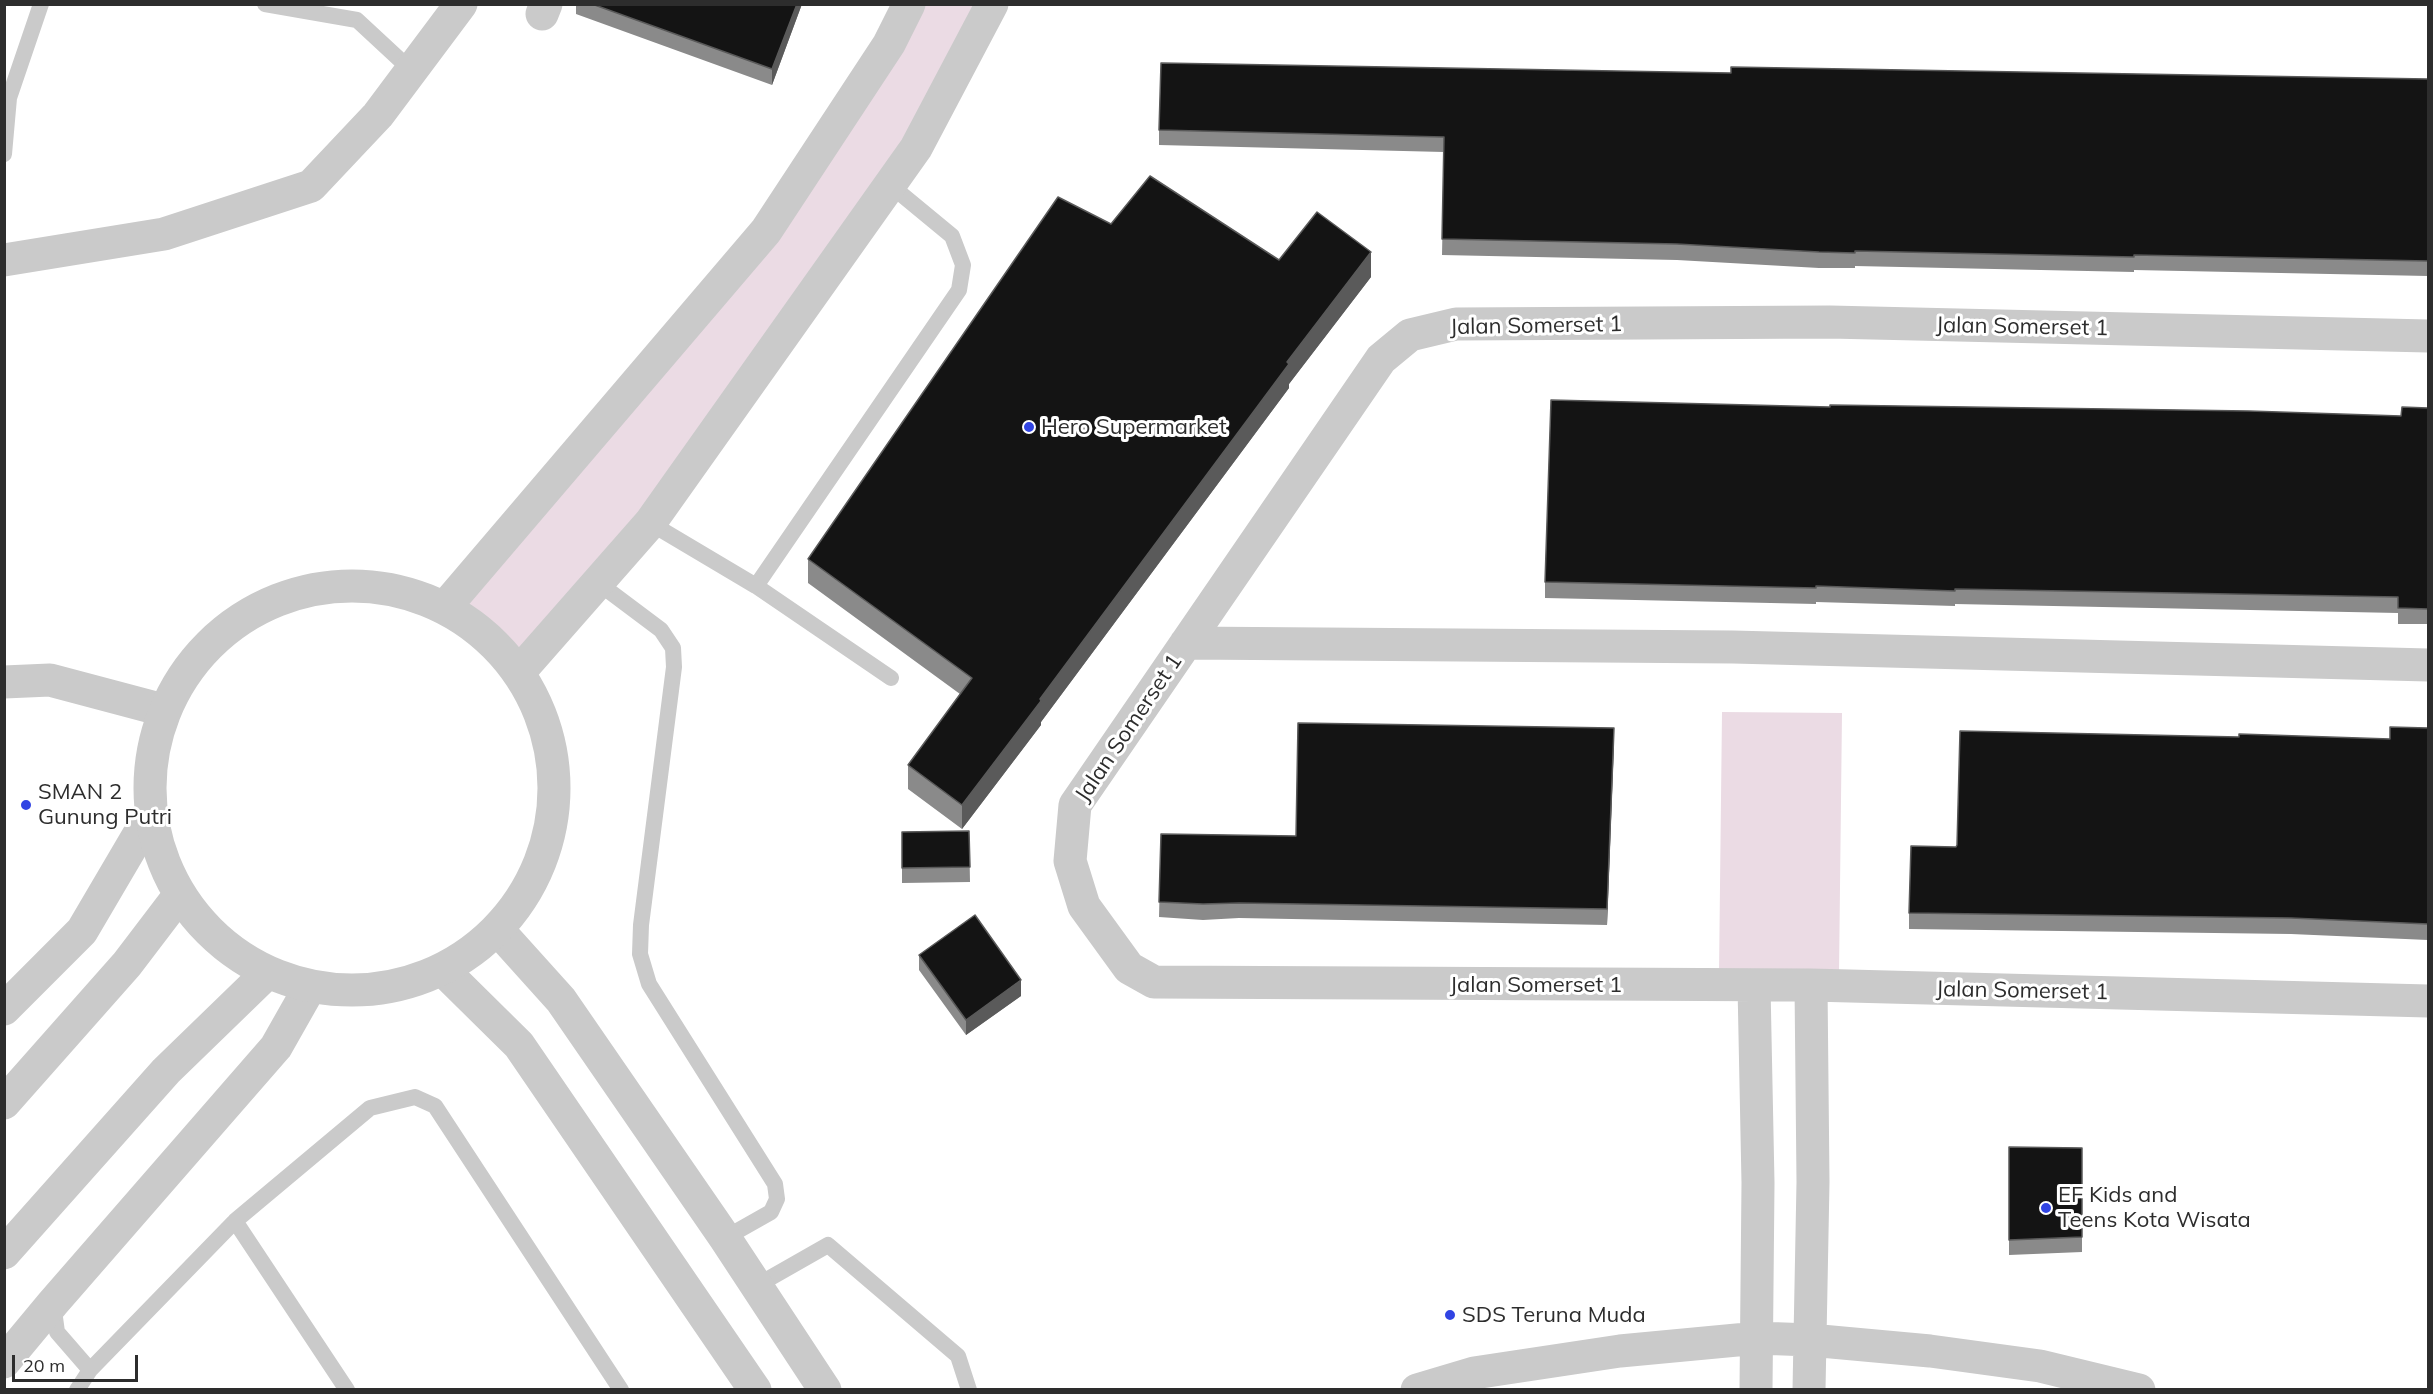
<!DOCTYPE html>
<html>
<head>
<meta charset="utf-8">
<style>
	body { margin:0 }
	#map { position:relative; width:2433px; height:1394px; overflow:hidden; background:#fff; font-family:Mulish,sans-serif }
	canvas { display:block }
	.frame { position:absolute; inset:0; border:6px solid #2d2d2d; pointer-events:none }
	.scale { position:absolute; left:12px; top:1355px; width:126px; height:27px; box-sizing:border-box; border:3px solid #2d2d2d; border-top:0; padding-left:8px; font-size:18px; line-height:21px; white-space:nowrap; color:#2d2d2d; -webkit-text-stroke:4px #fff; paint-order:stroke }
</style>
</head>
<body>
<div id="map">
<canvas width="2433" height="1394"></canvas>
<div class="frame"></div>
<div class="scale">20 m</div>
</div>
<script>
const g = document.querySelector('canvas').getContext('2d');
g.lineJoin = 'round';
function fillPath(path, color) {
  g.fillStyle = color;
  g.fill(path, 'evenodd');
}
function trace(path, color, width, dash) {
  g.strokeStyle = color;
  g.lineWidth = width;
  g.lineCap = dash ? 'butt' : 'round';
  g.setLineDash(dash || []);
  g.stroke(path);
}
function write(font, color, halo, rows, align = 'center') {
  g.font = font + ' Mulish,sans-serif';
  g.lineWidth = 6;
  g.setLineDash([]);
  g.textBaseline = 'middle';
  g.strokeStyle = halo;
  g.fillStyle = color;
  for (const [text, x, y, turn = 0] of rows) {
    g.save();
    g.translate(x, y);
    g.rotate((+turn || 0) * Math.PI / 180);
    g.textAlign = isNaN(turn) ? turn : align;
    if (halo) g.strokeText(text, 0, 0);
    g.fillText(text, 0, 0);
    g.restore();
  }
}
fillPath(new Path2D(`
	M909,5H991L889,184L520,671L487,634L446,606L766,231Z
	M1722,712L1842,713L1839,974L1719,973Z`), '#ebdbe4');
trace(new Path2D(`
	M265,4L357,20L412,71
	M4,154L9,98L41,4
	M650,523L756,586L891,678
	M597,582L661,630L673,648L674,667L641,925L640,954L649,984L775,1184L777,1199L771,1212L725,1238
	M756,586L959,290L963,265L952,236L889,184
	M235,1221L347,1390
	M756,1286L828,1245L958,1356L969,1390
	M53,1303L57,1332L90,1370
	M77,1390L90,1370L235,1221L370,1108L415,1097L435,1106L621,1390`), '#cacaca', 16);
trace(new Path2D(`
	M542,14L546,4
	M4,260L164,234L311,186L378,115L461,4
	M2428,336L1830,322L1456,324L1410,335L1381,359L1075,805L1070,861L1084,906L1129,968L1154,982L1811,985L2428,1001
	M1186,643L1733,647L2428,665
	M4,682L50,680L163,710
	M498,930L561,1000L725,1238L825,1390
	M443,970L519,1045L755,1390
	M1754,986L1758,1183L1756,1390
	M4,1009L82,931L149,817
	M4,1362L53,1303L276,1047L310,987
	M1417,1390L1474,1373L1620,1351L1758,1338L1810,1340L1930,1351L2040,1366L2139,1390
	M1809,1390L1813,1182L1811,985`), '#cacaca', 33);
trace(new Path2D(`
	M150 788a202 202 0 1 1 404 0a202 202 0 1 1-404 0Z
	M446,606L766,231L889,44L909,4
	M520,671L650,523L916,148L992,4
	M4,1103L127,964L178,897
	M4,1253L166,1071L265,975`), '#cacaca', 33);
fillPath(new Path2D(`
	M576,4H802L772,85L576,14Z
	M1731,73L2428,79V276L2134,270V272L1855,266V268H1819L1677,260L1442,255L1444,152L1159,145V130Z
	M1111,224L1279,260L1371,277L1289,384V388L1041,722V725L962,829L908,789V765L960,694L808,583V559Z
	M1830,407L2401,416L2428,408V624H2398V613L1955,604V606L1816,602V604L1545,598V582Z
	M2428,728V940L2291,934L1909,929V913L1956,847L2239,737L2390,739Z
	M1614,743L1607,925L1239,918L1203,920L1159,917L1161,834L1296,836Z
	M969,831L970,882L902,883V832Z
	M919,955L1021,996L966,1035L919,970Z
	M2009,1147L2082,1148V1252L2009,1255Z`), '#8a8a8a');
fillPath(new Path2D(`
	M797,4H802L772,85V69Z
	M1371,252V277L1289,384V388L1041,722V725L962,829V805L1287,362Z
	M1614,728V743L1607,925V909Z
	M1021,980V996L966,1035V1020Z`), '#5a5a5a');
const building = new Path2D(`
	M592,4H797L772,69Z
	M1161,63L1731,73V67L2428,79V261L2134,255V257L1855,251V253L1819,252L1677,244L1442,239L1444,137L1159,130Z
	M1150,176L1279,260L1317,212L1371,252L1287,362L1289,364L1040,699L1041,701L962,805L908,765L972,678L808,559L1058,197L1111,224Z
	M1551,400L1830,407V405L2249,411L2401,416L2402,407L2428,408V609L2398,608V597L1955,589V591L1816,586V588L1545,582Z
	M1298,723L1614,728L1607,909L1239,903L1203,904L1159,902L1161,834L1296,836Z
	M2390,727L2428,728V924L2291,918L1909,913L1911,846L1956,847L1957,845L1960,731L2239,737V734L2390,739Z
	M969,831L970,867L902,868V832Z
	M975,915L1021,980L966,1020L919,955Z
	M2009,1147L2082,1148V1237L2009,1240Z`);
fillPath(building, '#141414');
trace(building, '#5a5a5a', 1.5);
for (const [x, y, r, color] of [
	[1029,427,6,"#3144e3"],
	[26,805,6,"#3144e3"],
	[2046,1208,6,"#3144e3"],
	[1450,1315,6,"#3144e3"]
]) {
  const dot = new Path2D();
  dot.arc(x, y, r, 0, 2 * Math.PI);
  g.fillStyle = color;
  g.fill(dot);
  trace(dot, '#fff', 2);
}
write('22px', '#2d2d2d', '#fff', [
	["Jalan Somerset 1",1536,326,-1],
	["Jalan Somerset 1",2022,327,1],
	["Jalan Somerset 1",1129,728,-56],
	["Jalan Somerset 1",1536,985],
	["Jalan Somerset 1",2022,991,1]
]);
write('22px', '#2d2d2d', '#fff', [
	["Hero Supermarket",1041,427],
	["SMAN 2",38,792],
	["Gunung Putri",38,817],
	["EF Kids and",2058,1195],
	["Teens Kota Wisata",2058,1220],
	["SDS Teruna Muda",1462,1315]
], 'left');
</script>
</body>
</html>
